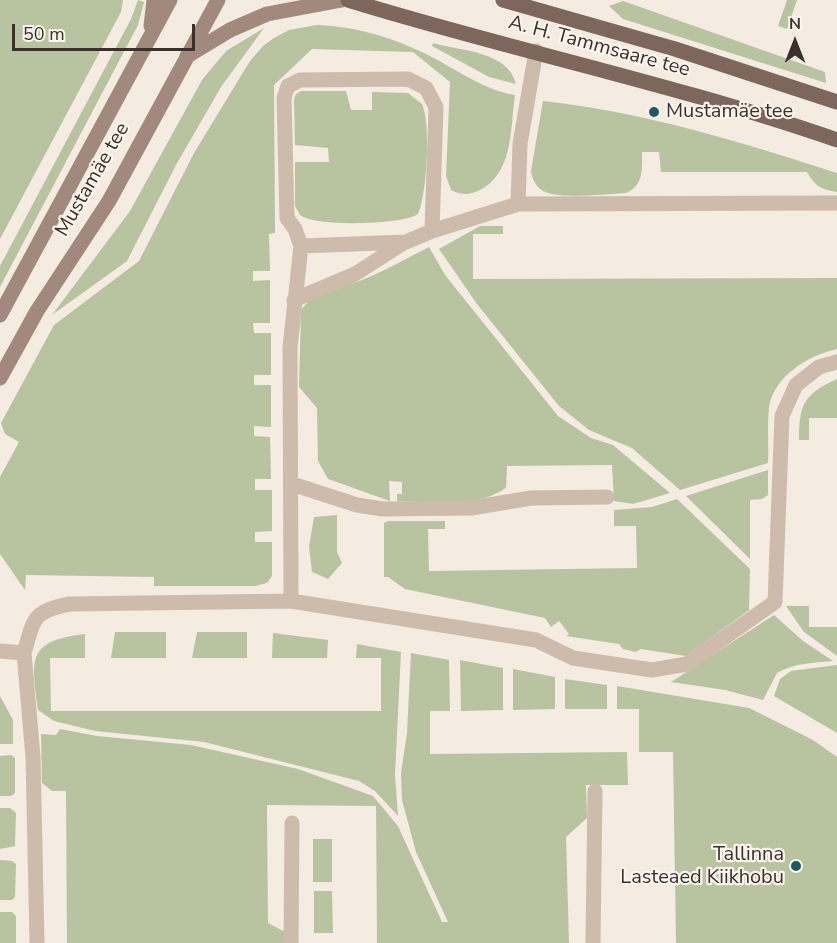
<!DOCTYPE html>
<html>
<head>
<meta charset="utf-8">
<style>
	body { margin:0 }
	#map { position:relative; width:837px; height:943px; overflow:hidden; background:#f4ebe1; font-family:"Nunito Sans",sans-serif }
	canvas { display:block }
	.north { position:absolute; left:765px; top:12px; width:60px; height:60px; -webkit-text-stroke:4px #fbf5ee; paint-order:stroke; rotate:0deg; font-size:16px; font-weight:700; line-height:24px; text-align:center; color:#3b302b }
	.north::after { content:''; display:block; margin:auto; width:21px; height:27px; background:#3b302b; clip-path:polygon(50% 0,100% 100%,50% 72%,0 100%) }
	.scale { position:absolute; left:12px; top:24px; width:183px; height:27px; box-sizing:border-box; border:3px solid #3b302b; border-top:0; padding-left:8px; font-size:18px; line-height:21px; white-space:nowrap; color:#3b302b; -webkit-text-stroke:4px #fbf5ee; paint-order:stroke }
</style>
</head>
<body>
<div id="map">
<canvas width="837" height="943"></canvas>
<div class="north">N</div>
<div class="scale">50 m</div>
</div>
<script>
const g = document.querySelector('canvas').getContext('2d');
g.lineJoin = 'round';
function fillPath(path, color) {
  g.fillStyle = color;
  g.fill(path, 'evenodd');
}
function trace(path, color, width, dash) {
  g.strokeStyle = color;
  g.lineWidth = width;
  g.lineCap = dash ? 'butt' : 'round';
  g.setLineDash(dash || []);
  g.stroke(path);
}
function write(font, color, halo, rows, align = 'center') {
  g.font = font + ' "Nunito Sans",sans-serif';
  g.lineWidth = 4.5;
  g.setLineDash([]);
  g.textBaseline = 'middle';
  g.strokeStyle = halo;
  g.fillStyle = color;
  for (const [text, x, y, turn = 0] of rows) {
    g.save();
    g.translate(x, y);
    g.rotate((+turn || 0) * Math.PI / 180);
    g.textAlign = isNaN(turn) ? turn : align;
    if (halo) g.strokeText(text, 0, 0);
    g.fillText(text, 0, 0);
    g.restore();
  }
}
fillPath(new Path2D(`
	M0,0H123L121,12L0,239Z
	M138,0L144,2L138,25L0,287V266L131,19Z
	M787,0H797L787,29L778,26Z
	M623,1L825,72L826,83L623,19L609,6Z
	M317,25C350,26 385,35 415,49C449,63 478,89 515,95C510,129 514,174 478,191C467,195 461,195 451,190L446,176L450,82L413,52L312,49L274,85L275,233L269,234L270,271H253V281L270,280V323H253L254,333H271V375H254V385H271V427L254,426V436L270,437L271,479H255V490H272V531L255,532V542H272V576L267,583L255,586H154V577L26,575L25,590L0,554V477L19,442L5,434L1,423L54,325L139,261L194,153L250,61L263,46L274,38L289,30Z
	M264,28L221,87L176,165L127,261L52,315L130,211L202,80L226,51Z
	M433,43C461,51 508,51 516,84L489,77L432,46Z
	M301,91H346L351,110H372V92L408,93L422,104C431,123 427,195 418,214C403,225 315,227 300,215L295,206V162H329L328,148L295,145L294,99L296,94Z
	M543,101C644,112 741,142 837,173V192C821,190 814,185 807,172H661L659,152H642C642,170 644,185 626,193C605,194 560,200 543,191C535,186 532,178 531,171Z
	M480,226H503V234H473V279L837,278V349C809,355 774,376 769,407C767,424 769,445 768,463L680,490L632,448L589,430L559,406L477,304L439,249Z
	M429,247L445,275L558,416L591,438L613,445L670,493L633,504L614,501L612,465L507,466L506,488C475,509 433,502 397,501V494H402V482L389,481L390,501L328,479L318,461L317,408L299,387L301,310C316,290 339,289 362,280C385,271 407,258 429,247Z
	M837,379V418H809V440H799C799,404 804,394 837,379Z
	M768,470V495L762,499L750,500V559L686,496Z
	M677,499L750,569L749,610L686,656L641,649L636,652L623,649L619,644L566,636L569,634L559,621L551,627L545,618L405,589L388,577H384V523L389,521H445V529H428L429,571L637,568L636,526H614V510L652,507Z
	M337,515V552L342,563L328,579L312,572L309,547L314,517Z
	M786,606H809V627H837V656L804,632Z
	M774,615L803,641L833,661C814,663 794,663 777,673L763,700L725,690L671,682Z
	M115,632H166V658H111Z
	M197,632H247V658H192Z
	M273,633L328,640L327,658H272Z
	M85,634V658H50L51,711H381V658H356L357,644L401,652L395,775L398,816L375,791L359,781L204,742L95,731L54,721L38,710C32,660 25,641 85,634Z
	M411,653L449,660L450,711H430V754L627,752L628,785H586L587,818L566,837L569,943H377L376,806L267,805L268,923L287,933L285,943H67L66,791H52L42,783L41,734L56,735L60,729L97,736L191,745L298,769L373,796L398,826L442,922H448L416,852L402,800L401,773L407,733Z
	M460,660L503,668V710L461,711Z
	M837,665V733L774,696L780,679L791,671Z
	M513,669L555,677V709L513,710Z
	M565,679L607,685V709H565Z
	M617,686L749,708L813,740L837,757V943H676L673,752H639V709H617Z
	M0,696L13,720V744H0Z
	M11,755L15,758V793L11,796H0V756Z
	M0,808H10L16,813L15,846L0,849Z
	M313,839H332V882H313Z
	M0,860L12,861L16,864L15,897L12,900H0Z
	M314,891H332L333,933H314Z
	M0,912H12L16,916V943H0Z`), '#b8c4a0');
trace(new Path2D(`
	M536,51L520,144L518,204L432,231L406,242L301,246L290,347L291,601L536,640L573,658L652,670L687,664L775,602L782,416L796,385L819,367L837,362
	M518,204L837,203
	M301,246L295,229L287,218L284,98L288,86L300,80L408,79L426,88L436,107L432,231
	M294,300L355,274L405,242
	M292,484L357,505L383,509L471,508L531,498L607,497
	M0,651L24,653L33,757L37,943
	M24,653C34,619 32,611 70,604L291,601
	M291,943L292,823
	M593,943L595,791`), '#cdbbac', 15);
trace(new Path2D(`
	M151,26L154,0
	M187,56L230,30L267,14L342,0
	M0,315L170,0
	M0,378L37,311L109,201L218,0`), '#a18a7d', 15);
trace(new Path2D(`
	M348,0C510,50 676,84 837,140
	M503,0L675,49L837,102`), '#7d675c', 15);
for (const [x, y, r, color] of [
	[654,112,6,"#1f5a5e"],
	[796,866,6,"#1f5a5e"]
]) {
  const dot = new Path2D();
  dot.arc(x, y, r, 0, 2 * Math.PI);
  g.fillStyle = color;
  g.fill(dot);
  trace(dot, '#fbf5ee', 2);
}
write('20px', '#3b302b', '#fbf5ee', [
	["A. H. Tammsaare tee",599,47,15],
	["Mustamäe tee",93,180,-60]
]);
write('20px', '#3b302b', '#fbf5ee', [
	["Mustamäe tee",666,112],
	["Tallinna",784,855,"right"],
	["Lasteaed Kiikhobu",784,878,"right"]
], 'left');
</script>
</body>
</html>
